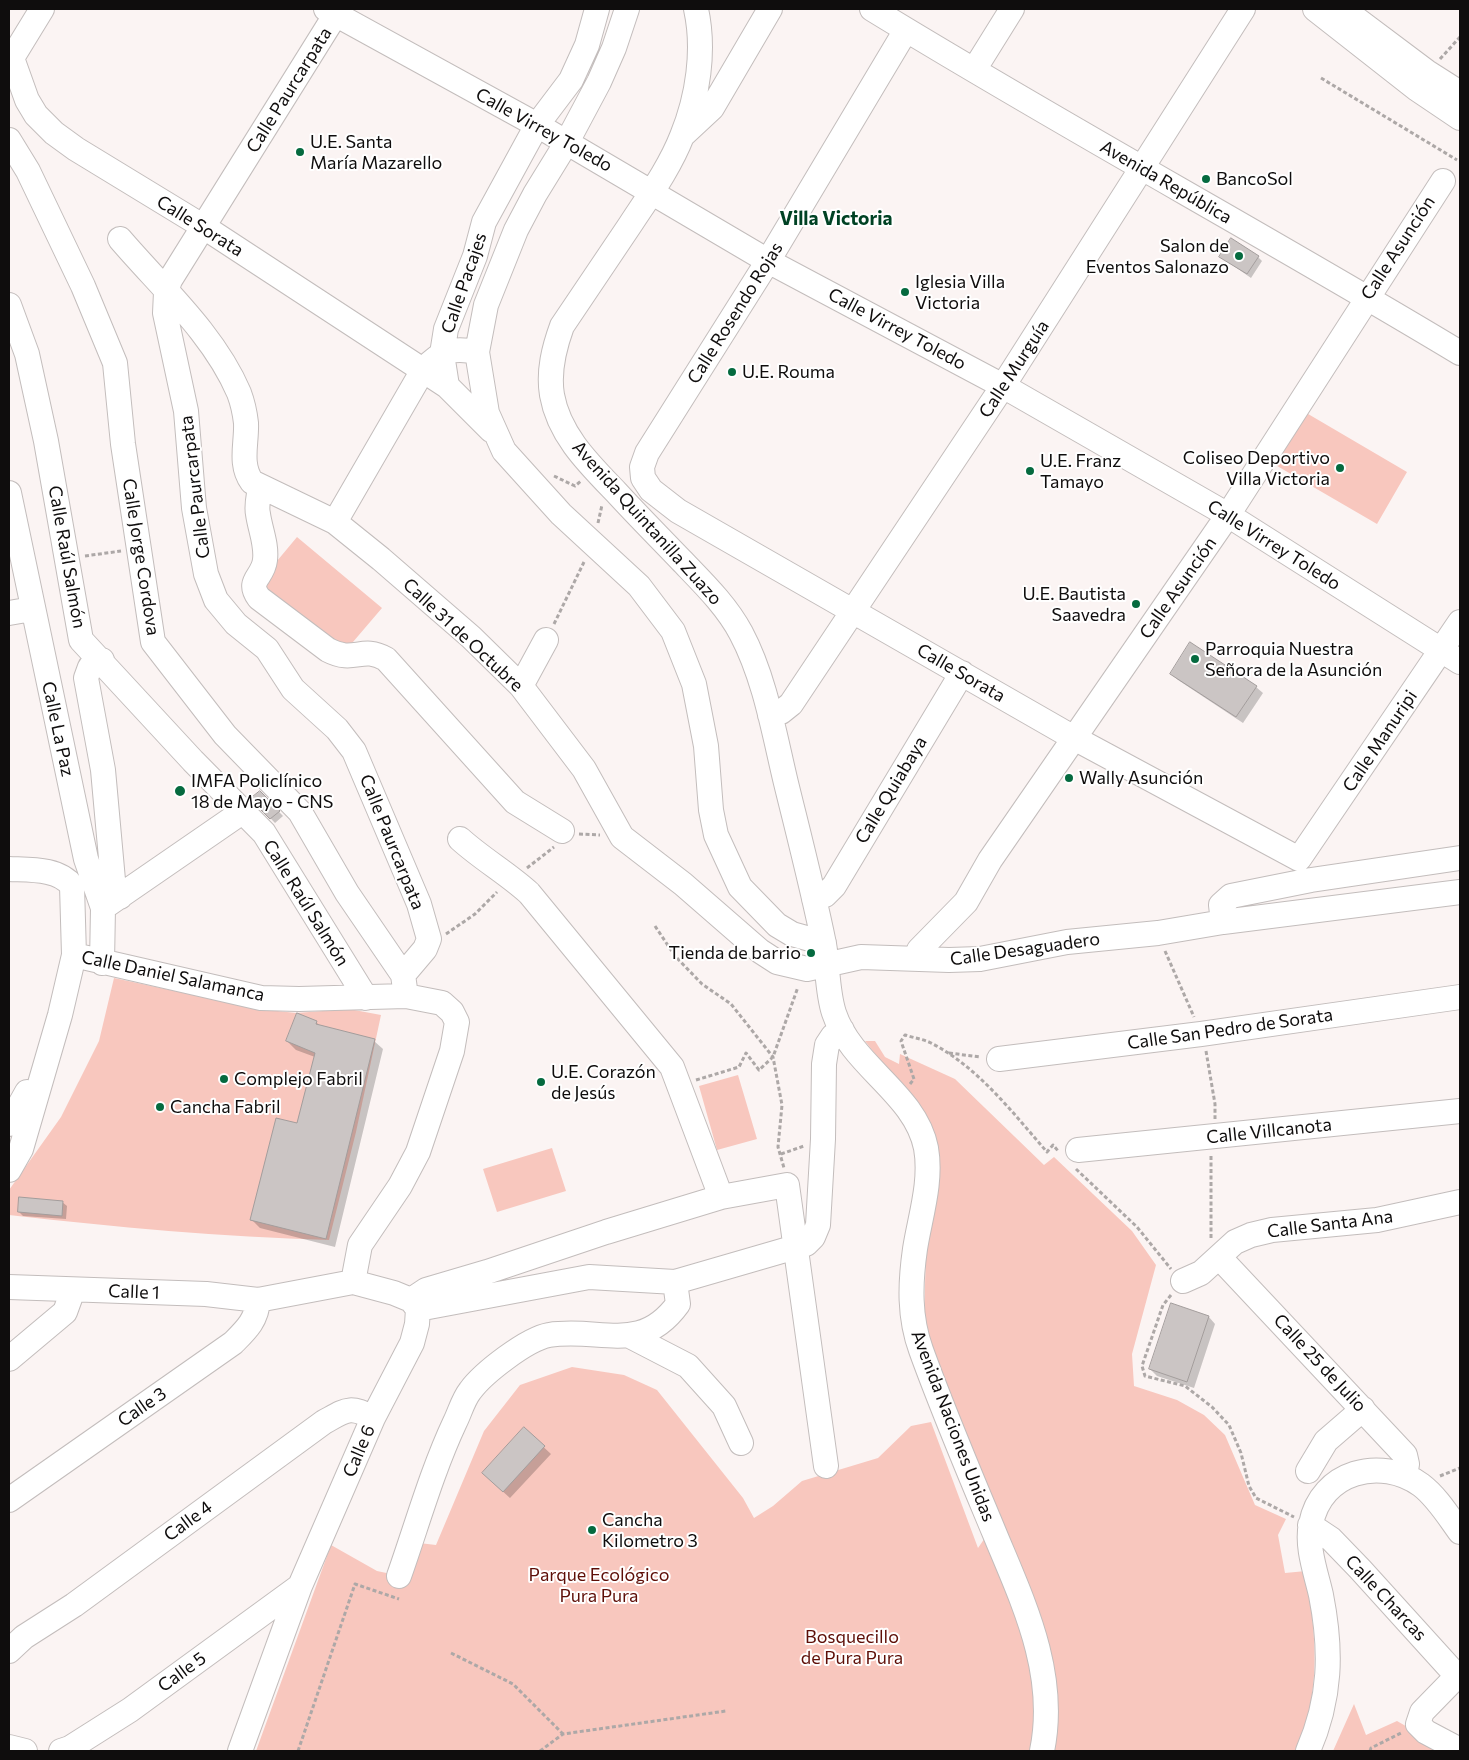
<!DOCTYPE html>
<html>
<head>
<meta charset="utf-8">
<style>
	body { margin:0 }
	#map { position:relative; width:1469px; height:1760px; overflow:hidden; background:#fbf4f3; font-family:Commissioner,sans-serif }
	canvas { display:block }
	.frame { position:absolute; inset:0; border:10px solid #0f0d0d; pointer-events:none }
</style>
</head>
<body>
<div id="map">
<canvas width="1469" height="1760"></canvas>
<div class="frame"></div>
</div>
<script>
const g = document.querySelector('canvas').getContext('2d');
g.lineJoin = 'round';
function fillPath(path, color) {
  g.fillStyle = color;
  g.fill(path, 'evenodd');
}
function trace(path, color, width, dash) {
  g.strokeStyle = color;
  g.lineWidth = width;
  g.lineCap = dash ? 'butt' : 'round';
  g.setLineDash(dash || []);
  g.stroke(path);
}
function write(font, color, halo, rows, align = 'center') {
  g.font = font + ' Commissioner,sans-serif';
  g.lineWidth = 4;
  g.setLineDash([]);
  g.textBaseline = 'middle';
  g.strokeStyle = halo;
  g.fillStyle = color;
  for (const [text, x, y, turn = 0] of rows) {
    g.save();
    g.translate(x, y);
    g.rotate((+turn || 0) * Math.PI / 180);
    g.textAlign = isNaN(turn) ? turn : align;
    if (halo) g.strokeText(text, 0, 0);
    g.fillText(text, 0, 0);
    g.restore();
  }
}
fillPath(new Path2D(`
	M1303,411L1407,472L1377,524L1272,463Z
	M297,537L382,608L341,656L257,585Z
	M114,978L259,1009L296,1013L349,1009L381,1015L356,1132L329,1240C222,1237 115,1227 9,1215V1190L61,1117L99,1041Z
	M865,1041H875L885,1057L899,1064L900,1054L955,1079L1044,1165L1054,1157L1132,1231L1156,1265L1132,1354L1134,1386L1177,1400L1204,1415L1225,1435L1255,1505L1286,1519L1278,1535L1285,1573L1306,1571C1316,1638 1322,1686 1297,1751H256L331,1545L377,1571L410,1578L419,1543L436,1545L484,1431L520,1385L572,1367L624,1375L657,1390L743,1498L754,1518L773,1506L802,1481L878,1458L911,1426L931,1422L978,1548L998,1519L947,1397L924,1322L926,1249L936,1176L889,1072Z
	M738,1075L757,1139L717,1150L699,1086Z
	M552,1148L566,1191L497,1212L483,1169Z
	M1354,1704L1366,1735L1397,1721L1449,1751H1333Z`), '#f8c7be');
fillPath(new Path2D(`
	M1221,257H1258L1262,261L1251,278Z
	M1171,674L1256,687L1263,693L1243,723L1178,680Z
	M260,792L283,816L275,823L252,799Z
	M316,1022L321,1027L374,1041L383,1049L335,1247L260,1228L251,1219L298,1125L315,1057L296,1050L287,1041Z
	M62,1202L67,1206L66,1219L23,1216L19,1212Z
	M1172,1305L1209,1317L1215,1324L1194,1388L1157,1376L1150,1369Z
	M524,1429L551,1454L510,1498L490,1480Z`), '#0003');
const building = new Path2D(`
	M1231,238L1259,256L1247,274L1219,257Z
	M1190,642L1257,686L1236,717L1170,674Z
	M260,791L280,811L270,819L250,799Z
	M297,1013L317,1021L316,1024L375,1039L326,1239L250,1220L276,1118L297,1123L315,1053L286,1041Z
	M19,1197L63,1201L62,1216L18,1212Z
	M1171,1303L1209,1316L1187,1382L1149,1369Z
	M524,1427L545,1446L503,1492L482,1473Z`);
fillPath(building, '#cbc5c4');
trace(building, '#a39d9c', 1);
const minor = new Path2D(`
	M326,9L537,125L768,261L1003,386L1228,515L1460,662
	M339,9L170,280L166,292L165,313L186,411L194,508L206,574L216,600L236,624L267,649L293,689L337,729L354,751L419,904L429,939L425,949L403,975L406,996
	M627,9L614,48L599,82L567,142L535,194L516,230L486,305L477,352L487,413L504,451L561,514L639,586L673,631L694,684L706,746L711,810L716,835L740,887L777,925L792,934L824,943
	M696,9C705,50 698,97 682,136C670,167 649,196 630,225C608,258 585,292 562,326C554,348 548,371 552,395C559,435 589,464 616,492C637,515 659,537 681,560C703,583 726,605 741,633C765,678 774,733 786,783C799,836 813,890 824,944C828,966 827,992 834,1013C852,1067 915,1093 926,1148C932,1182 920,1217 915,1249C910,1284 909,1317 921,1350C943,1411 969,1472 994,1532C1023,1602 1058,1673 1042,1751
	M872,9C1066,128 1266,236 1460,353
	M1315,9L1417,89L1460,118
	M1343,9L1427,72L1460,93
	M906,30L768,261L647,453L642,467L643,478L651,490L678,511L1074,738L1299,859L1460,622
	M9,56L12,58L27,100L36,115L54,133L76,149L204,227L447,386L491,430
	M9,60L12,58L42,9
	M974,70L1012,9
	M683,135L712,108L770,9
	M9,140L28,171L83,286L115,363L123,444L153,642L225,735L300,812L347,893L403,975
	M120,239C161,287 214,334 239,393C242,401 245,414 246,423C247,443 239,464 252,482L335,522L381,559L471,637L521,686L584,769L622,837L683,884L760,951L777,962L807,969L861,957L949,960L980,959L1067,942L1158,933L1223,922L1460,892
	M9,305L27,354L46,441L81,640L193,761L264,833L366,998
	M447,386L442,354L446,329L475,256L484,222L537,125L571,80L587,45L597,9
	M260,487C259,495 256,506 258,514C260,529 267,544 265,560C263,578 246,580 259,598L328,650C355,664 361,645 386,659L515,802L562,831
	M9,493L86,859L103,908L102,963
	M335,522L423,370C441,351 451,347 477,352
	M9,613L32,609
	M102,660L90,667L86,678L103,770L113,880L120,897
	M521,686L546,640
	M770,715L781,712L791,704L1003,386L1243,9
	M460,839C482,859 507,873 529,893L672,1067L721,1197
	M9,869C29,870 59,868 72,886L74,955L60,1015L21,1149L9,1170
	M814,899L825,895L834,886L962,673
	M107,905L242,812
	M1223,922L1221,905L1231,896L1311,880L1460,858
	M74,955L261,998L299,999L406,996L442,1003L452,1012L457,1022L452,1051L418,1152L400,1186L360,1245L353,1282
	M916,959L919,950L966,902L990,860L1228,515L1443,181
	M999,1059L1201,1034L1460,997
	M9,1124L27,1092
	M1078,1150L1460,1111
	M1219,1257L1405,1455L1407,1464L1405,1476
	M1183,1281L1201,1273L1235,1242L1251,1235L1272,1230L1377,1220L1460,1202
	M9,1287L206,1294L258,1300L353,1282L394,1293L411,1300L418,1309L417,1324L412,1343L373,1418L300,1586L240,1751
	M411,1300L426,1290L487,1272L606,1232L721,1197L787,1185L826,1466
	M418,1309L589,1277L675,1282L806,1244L813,1237L818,1225L823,1139L824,1064L827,1045L833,1036L842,1030
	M630,1336L688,1366L724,1406L741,1443
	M9,1359L65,1312L73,1290
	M1308,1471L1326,1441L1363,1409
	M9,1500L233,1343C246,1330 257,1320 258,1300
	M1310,1525L1331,1539L1360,1569L1457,1676
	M399,1576C417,1525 432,1471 455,1422C460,1412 463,1400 470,1391C483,1373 527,1339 549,1335C601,1327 641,1355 678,1304L675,1282
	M9,1651L24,1637L74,1605L324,1422C346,1410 350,1405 373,1418
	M1460,1673L1422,1712L1418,1724L1426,1732L1460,1750
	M9,1747L25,1751
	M61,1751L70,1748L130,1710L300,1586
	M1308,1751C1331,1698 1332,1651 1321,1595C1316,1573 1306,1546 1311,1524C1321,1471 1381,1456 1421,1485C1437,1497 1449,1517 1460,1532`);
trace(minor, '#c3bdbc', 26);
trace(new Path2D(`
	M1440,59L1460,37
	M1321,78L1457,160
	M554,476L575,486L581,481
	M598,523L602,505
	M85,556L121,551
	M554,624L584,562
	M579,834L600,835
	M527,868L554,847
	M655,926L675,956L702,984L731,1004L773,1057L782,1105L778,1147L784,1168
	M446,934L475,914L497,892
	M1165,951L1194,1017
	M1206,1051L1215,1104V1119
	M949,1053L980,1057
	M696,1080L739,1067L746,1053L759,1070L773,1057L798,987
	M910,1084L914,1079L901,1041L905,1035C914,1038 923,1039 931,1043C978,1067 1013,1113 1047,1152L1053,1145L1059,1152
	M781,1154L804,1146
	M1076,1169L1137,1227L1171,1269
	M1211,1238V1154
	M1171,1295L1163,1305L1142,1366L1145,1376L1185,1386L1212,1407L1229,1425L1241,1453L1249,1486L1256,1498L1294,1517
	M1440,1476L1460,1468
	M451,1653L513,1684L563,1734
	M298,1751L355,1584L399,1599
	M540,1751L563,1734L726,1711
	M1370,1751L1371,1748L1403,1732`), '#ada8a7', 3, [4, 2.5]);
trace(minor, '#fff', 24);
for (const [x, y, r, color] of [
	[300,152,5,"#056a3f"],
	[1206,179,5,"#056a3f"],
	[1239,256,5,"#056a3f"],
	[905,292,5,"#056a3f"],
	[732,372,5,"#056a3f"],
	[1340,468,5,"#056a3f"],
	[1030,471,5,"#056a3f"],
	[1136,604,5,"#056a3f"],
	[1195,659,5,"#056a3f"],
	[1069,778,5,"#056a3f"],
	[180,791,6,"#056a3f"],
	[811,953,5,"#056a3f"],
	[224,1079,5,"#056a3f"],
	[541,1082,5,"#056a3f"],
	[160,1107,5,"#056a3f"],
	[592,1530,5,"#056a3f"]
]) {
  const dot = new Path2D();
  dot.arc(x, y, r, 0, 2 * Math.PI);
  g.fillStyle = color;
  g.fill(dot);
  trace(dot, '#fff', 2);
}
write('18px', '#0f0d0d', '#fff', [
	["Calle Paurcarpata",289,90,-58],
	["Calle Virrey Toledo",544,130,29],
	["Avenida República",1166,182,30],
	["Calle Sorata",200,226,32],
	["Calle Asunción",1398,248,-57],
	["Calle Pacajes",464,283,-71],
	["Calle Rosendo Rojas",735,313,-58],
	["Calle Virrey Toledo",897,329,28],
	["Calle Murguía",1014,369,-57],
	["Calle Paurcarpata",195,487,-97],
	["Avenida Quintanilla Zuazo",647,523,48],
	["Calle Virrey Toledo",1274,545,32],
	["Calle Raúl Salmón",67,557,80],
	["Calle Jorge Cordova",141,557,81],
	["Calle Asunción",1178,588,-55],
	["Calle 31 de Octubre",463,635,43],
	["Calle Sorata",961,673,30],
	["Calle La Paz",58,729,78],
	["Calle Manuripi",1380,741,-56],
	["Calle Quiabaya",891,790,-59],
	["Calle Paurcarpata",392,842,68],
	["Calle Raúl Salmón",306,903,58],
	["Calle Desaguadero",1025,949,-8],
	["Calle Daniel Salamanca",173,976,12],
	["Calle San Pedro de Sorata",1230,1029,-8],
	["Calle Villcanota",1269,1131,-6],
	["Calle Santa Ana",1330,1224,-7],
	["Calle 1",134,1292,2],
	["Calle 25 de Julio",1320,1363,47],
	["Calle 3",142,1407,-35],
	["Avenida Naciones Unidas",953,1426,69],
	["Calle 6",359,1451,-67],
	["Calle 4",188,1521,-36],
	["Calle Charcas",1386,1598,47],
	["Calle 5",182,1672,-36]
]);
write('18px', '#0f0d0d', '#fff', [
	["U.E. Santa",310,142],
	["María Mazarello",310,163],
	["BancoSol",1216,179],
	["Salon de",1229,246,"right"],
	["Eventos Salonazo",1229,267,"right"],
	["Iglesia Villa",915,282],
	["Victoria",915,303],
	["U.E. Rouma",742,372],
	["Coliseo Deportivo",1330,458,"right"],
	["Villa Victoria",1330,479,"right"],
	["U.E. Franz",1040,461],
	["Tamayo",1040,482],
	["U.E. Bautista",1126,594,"right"],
	["Saavedra",1126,615,"right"],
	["Parroquia Nuestra",1205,649],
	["Señora de la Asunción",1205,670],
	["Wally Asunción",1079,778],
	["IMFA Policlínico",191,781],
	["18 de Mayo - CNS",191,802],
	["Tienda de barrio",801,953,"right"],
	["U.E. Corazón",551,1072],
	["de Jesús",551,1093],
	["Complejo Fabril",234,1079],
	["Cancha Fabril",170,1107],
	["Cancha",602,1520],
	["Kilometro 3",602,1541]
], 'left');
write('18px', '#5e0e07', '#fff', [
	["Parque Ecológico",599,1575],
	["Pura Pura",599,1596],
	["Bosquecillo",852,1637],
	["de Pura Pura",852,1658]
]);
write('bold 19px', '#004224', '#fff', [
	["Villa Victoria",836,219]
]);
</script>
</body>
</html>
